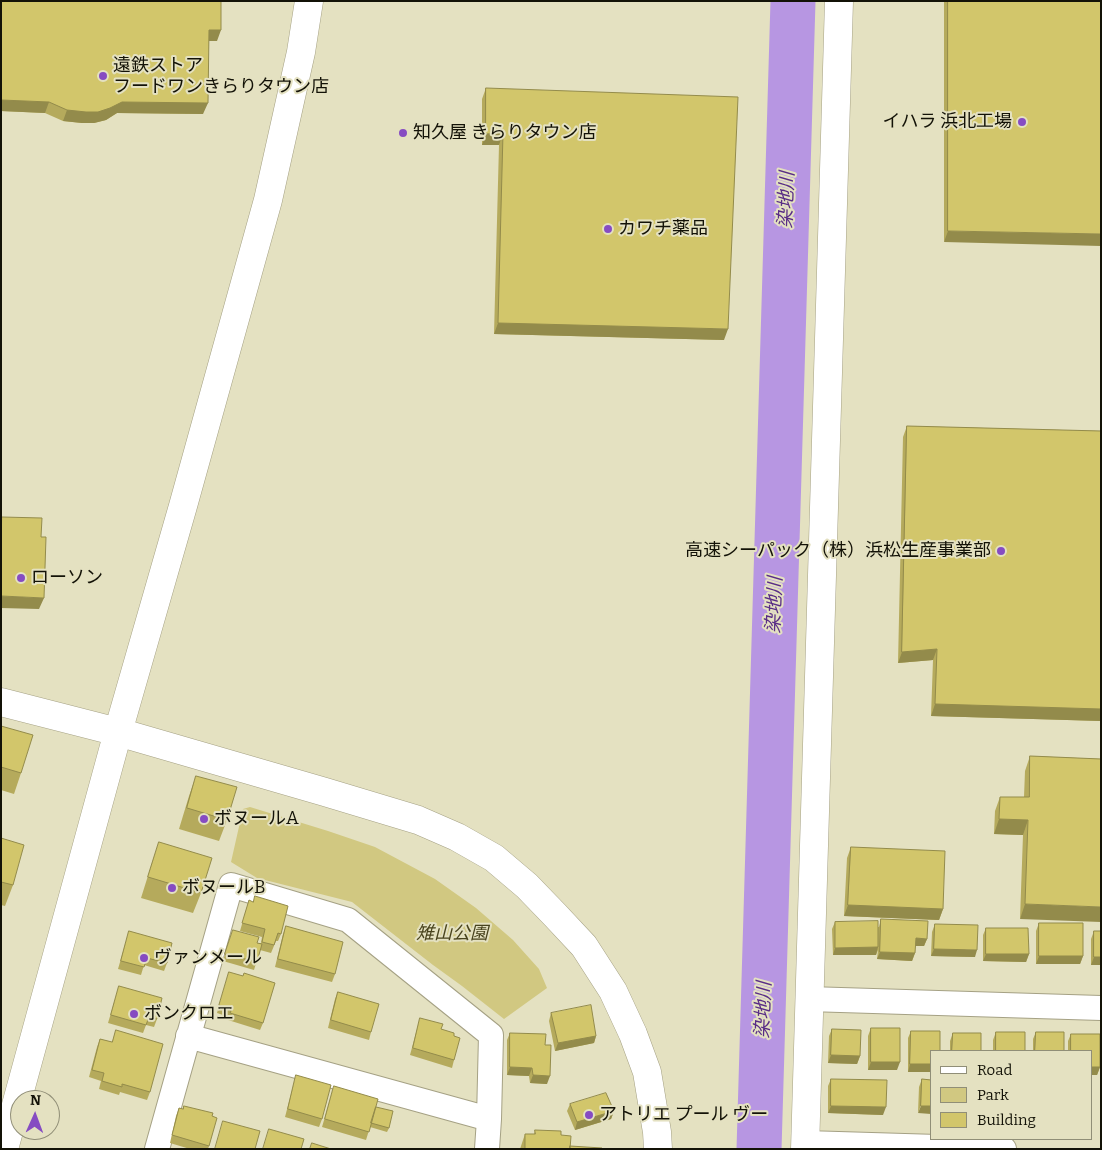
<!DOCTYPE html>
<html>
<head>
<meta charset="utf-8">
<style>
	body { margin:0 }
	#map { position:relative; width:1102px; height:1150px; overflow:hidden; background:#e4e1c1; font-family:Bitter,serif }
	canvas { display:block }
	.frame { position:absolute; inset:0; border:2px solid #131207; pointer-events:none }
	.legend { position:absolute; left:930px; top:1050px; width:162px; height:90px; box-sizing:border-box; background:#e4e1c1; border:1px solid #908e77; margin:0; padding:6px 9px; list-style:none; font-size:15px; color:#131207 }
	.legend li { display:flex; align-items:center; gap:10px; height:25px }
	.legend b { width:25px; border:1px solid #908e77 }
	.north { position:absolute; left:10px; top:1090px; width:50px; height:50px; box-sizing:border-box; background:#e4e1c1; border:1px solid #908e77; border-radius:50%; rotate:2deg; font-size:14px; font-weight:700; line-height:20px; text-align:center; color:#131207 }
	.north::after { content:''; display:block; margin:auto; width:18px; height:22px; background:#864cc2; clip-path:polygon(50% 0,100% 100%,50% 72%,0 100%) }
</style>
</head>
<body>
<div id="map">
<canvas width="1102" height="1150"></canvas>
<div class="frame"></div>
<ul class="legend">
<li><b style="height:6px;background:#fff"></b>Road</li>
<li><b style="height:14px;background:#d1c881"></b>Park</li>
<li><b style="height:14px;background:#d2c66b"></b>Building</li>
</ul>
<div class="north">N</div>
</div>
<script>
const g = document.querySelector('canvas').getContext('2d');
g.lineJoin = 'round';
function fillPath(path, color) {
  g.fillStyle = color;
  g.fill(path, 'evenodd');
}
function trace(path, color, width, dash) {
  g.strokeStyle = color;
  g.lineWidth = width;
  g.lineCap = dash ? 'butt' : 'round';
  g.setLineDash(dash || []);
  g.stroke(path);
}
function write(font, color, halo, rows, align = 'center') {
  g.font = font + ' Bitter,"Noto Sans JP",serif';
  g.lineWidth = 4;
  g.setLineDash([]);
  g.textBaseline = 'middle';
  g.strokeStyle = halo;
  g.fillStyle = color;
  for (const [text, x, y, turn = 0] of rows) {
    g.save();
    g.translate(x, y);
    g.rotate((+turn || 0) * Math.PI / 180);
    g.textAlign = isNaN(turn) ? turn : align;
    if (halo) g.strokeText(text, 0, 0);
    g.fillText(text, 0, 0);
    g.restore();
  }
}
fillPath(new Path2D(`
	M250,807L328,831L375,847L435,879L476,908L513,940L539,969L547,988L504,1019L462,986L433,965L352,902L257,878L231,862L243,809Z`), '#d1c881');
trace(new Path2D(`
	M759,1149L793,1`), '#b796e2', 45);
const minor = new Path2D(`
	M808,999L1101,1008
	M188,1036L489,1119
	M805,1143L1004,1149
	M157,1149L231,885L348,920L491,1035L489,1119L487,1149`);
const tertiary = new Path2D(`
	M1,702L118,732L325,792L418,820L457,837L494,858L527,886L555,915L584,946L613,991L633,1034L647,1072L657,1132L658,1149
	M4,1149L118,732L183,506L268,200L301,52L309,1
	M805,1149L839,1`);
trace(minor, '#a5a184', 26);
trace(tertiary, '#a5a184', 29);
trace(minor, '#fff', 24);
trace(tertiary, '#fff', 28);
fillPath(new Path2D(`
	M1,1L217,41H209L203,114L117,113L106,120L94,123H82L63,121L45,113L1,111Z
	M944,1H1101L944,242Z
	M486,88L724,340L494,334L499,145H482V99Z
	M907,426L1101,431V721L931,716L933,660L898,663L903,437Z
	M1,726L21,773L14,794L1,790Z
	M1030,756L1101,759L1020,919L1023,835L994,834L995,811L1000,797H1024L1025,771Z
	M196,776L227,820L219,841L179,829L189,796Z
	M1,838L13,885L5,906L1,905Z
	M159,842L201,893L193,913L141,898L152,863Z
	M851,847L943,909L939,920L844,916L847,858Z
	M249,900L281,934L278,941H276L271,953L260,950L254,970L223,961L233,930L257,943H261L262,937L240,931Z
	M881,919L927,939L924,946H915V953L912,961L877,959L878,950L876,955H833L832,929L835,922L879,927Z
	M1039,923L1083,956L1080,964H1036V931Z
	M935,924L975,957L931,956L932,932Z
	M286,926L335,974L332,982L275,967L283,934Z
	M986,928L1029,954L1026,962L983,961V935Z
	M129,931L167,963L164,971L144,965L141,975L118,969Z
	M1094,931H1101V965H1091V939Z
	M229,972L263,1023L260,1030L228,1020L229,1017L217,1013Z
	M119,986L157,1019L154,1027L146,1025L143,1033L108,1023Z
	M338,992L371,1032L369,1040L328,1028L335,999Z
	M551,1013L596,1036L594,1043L555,1051L549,1021Z
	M420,1018L454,1036V1060L452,1068L410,1055Z
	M871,1028L897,1070H868V1036Z
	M832,1029L860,1056L857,1064L828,1063L829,1036Z
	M116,1030L150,1092L147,1100L120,1092L119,1095L99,1089L101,1081L89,1077L97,1047L100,1039L112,1042Z
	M911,1031L931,1051V1072H908V1038Z
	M996,1032L1025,1051H993V1040Z
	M1036,1032L1064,1051H1033V1039Z
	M510,1033L545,1045L547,1084L530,1083L529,1076L507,1075V1040Z
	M953,1033L981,1051H950V1041Z
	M1071,1034H1100V1067L1097,1075H1091V1051H1068V1041Z
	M296,1075L322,1119L319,1127L285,1117Z
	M831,1079L883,1115L828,1113V1086Z
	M922,1079L931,1080L918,1113L919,1087Z
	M334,1086L376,1107L389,1128L387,1132L370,1127L366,1140L322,1127Z
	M570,1104L614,1111L611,1119L575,1130L567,1111Z
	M179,1108L209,1146L208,1149H190L170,1143L176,1116Z
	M535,1130L561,1135L570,1146L602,1149H520L525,1134H534Z`), '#b5aa5c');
fillPath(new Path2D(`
	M209,30H221L217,41H205Z
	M1,100L49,102L45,113L1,111Z
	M122,102L208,103L203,114L117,113L106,120L94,123H82L63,121L67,110Z
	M503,133L499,145H482L486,134Z
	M948,231L1101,234V246L944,242Z
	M498,323L728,329L724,340L494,334Z
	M1,596L44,598L39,609L1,608Z
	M937,649L933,660L898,663L902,652Z
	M935,704L1101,709V721L931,716Z
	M999,819L1028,820L1023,835L994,834Z
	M1025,904L1101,907V922L1020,919Z
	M848,905L943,909L939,920L844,916Z
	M916,938L927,939L924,946H913Z
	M878,947L876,955H833L835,948Z
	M934,949L977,950L975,957L931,956Z
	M880,952L915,953L912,961L877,959Z
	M986,954H1029L1026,962L983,961Z
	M1039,956H1083L1080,964H1036Z
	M1094,957H1101V965H1091Z
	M596,1036L594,1043L555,1051L558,1043Z
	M831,1055L860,1056L857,1064L828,1063Z
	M871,1062H900L897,1070H868Z
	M910,1064H931V1072H908Z
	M510,1067L532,1068L529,1076L507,1075Z
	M1091,1067H1100L1097,1075H1091Z
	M533,1075L550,1076L547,1084L530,1083Z
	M831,1106L886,1107L883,1115L828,1113Z
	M921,1106H931V1114L918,1113Z
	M614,1111L611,1119L575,1130L577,1122Z`), '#938b4b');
const building = new Path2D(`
	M1,1H221V30H209L208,103L122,102L110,108L98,112H86L67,110L49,102L1,100Z
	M948,1H1101V234L948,231Z
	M486,88L738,97L728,329L498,323L503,133L486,134Z
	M907,426L1101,431V709L935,704L937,649L902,652Z
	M2,517L42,518L41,537H46L44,598L1,596Z
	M1,726L33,735L21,773L1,767Z
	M1030,756L1101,759V907L1025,904L1028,820L999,819L1000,797H1029Z
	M196,776L237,787L227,820L187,808Z
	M1,838L24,845L13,885L1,882Z
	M159,842L212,858L201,893L148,877Z
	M851,847L945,851L943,909L848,905Z
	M255,896L288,906L281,934L278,933L274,945L262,942L265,929L242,923L249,900L253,902Z
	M881,919L928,921L927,939L916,938L915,953L880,952Z
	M878,921V947L835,948V922Z
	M1039,923H1083V956H1039Z
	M935,924L978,925L977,950L934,949Z
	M286,926L343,942L335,974L278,959Z
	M986,928H1028L1029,954H986Z
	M233,930L259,937L257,943L262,944L257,962L225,954Z
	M129,931L172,943L167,963L147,958L144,967L121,961Z
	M1094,931H1101V957H1094Z
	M229,972L243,976L244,973L275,983L263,1023L230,1013L232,1009L219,1006Z
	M119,986L162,998L157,1019L149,1017L146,1025L111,1015Z
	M338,992L379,1004L371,1032L331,1020Z
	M591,1005L596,1036L558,1043L551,1013Z
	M420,1018L443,1024L441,1029L454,1033V1036L460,1038L454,1060L413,1048Z
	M871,1028H900V1062H871Z
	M832,1029L861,1030L860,1056L831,1055Z
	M116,1030L163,1044L150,1092L122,1084V1087L102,1081L104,1073L92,1070L100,1039L112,1042Z
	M911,1031H940V1051H931V1064H910Z
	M996,1032H1025V1051H996Z
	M1036,1032H1064V1051H1035Z
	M510,1033L546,1034L545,1045H551L550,1076L533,1075L532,1068L510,1067Z
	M953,1033H981V1051H952Z
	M1071,1034H1100V1067H1091V1051H1071Z
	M296,1075L331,1085L322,1119L288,1109Z
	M831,1079L887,1080L886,1107L831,1106Z
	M922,1079L931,1080V1106H921Z
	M334,1086L378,1099L369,1132L325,1119Z
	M606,1093L614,1111L577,1122L570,1104Z
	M184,1106L213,1113L212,1116L217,1118L209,1146L172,1135L179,1108L183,1109Z
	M376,1107L393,1111L389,1128L371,1123Z
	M223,1121L260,1131L255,1149H215Z
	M269,1129L304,1139L301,1149H263Z
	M535,1130L561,1131V1135L571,1136L570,1149H525V1134H535Z
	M312,1143L331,1149H310Z
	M570,1146L602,1148V1149H570Z`);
fillPath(building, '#d2c66b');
trace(building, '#938b4b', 1);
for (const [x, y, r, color] of [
	[103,76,5,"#864cc2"],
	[1022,122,5,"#864cc2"],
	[403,133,5,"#864cc2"],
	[608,229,5,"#864cc2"],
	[1001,551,5,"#864cc2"],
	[21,578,5,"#864cc2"],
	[204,819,5,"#864cc2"],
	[172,888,5,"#864cc2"],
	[144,958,5,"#864cc2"],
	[134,1014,5,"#864cc2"],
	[589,1115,5,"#864cc2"]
]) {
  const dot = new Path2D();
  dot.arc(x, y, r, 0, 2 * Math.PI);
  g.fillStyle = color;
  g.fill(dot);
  trace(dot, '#e4e1c1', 2);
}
write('18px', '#131207', '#e4e1c1', [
	["遠鉄ストア",113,66],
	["フードワンきらりタウン店",113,87],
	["イハラ 浜北工場",1012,122,"right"],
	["知久屋 きらりタウン店",413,133],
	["カワチ薬品",618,229],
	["高速シーパック（株）浜松生産事業部",991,551,"right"],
	["ローソン",31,578],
	["ボヌールA",214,819],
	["ボヌールB",182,888],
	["ヴァンメール",154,958],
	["ボンクロエ",144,1014],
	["アトリエ プール ヴー",599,1115]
], 'left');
write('italic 18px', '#48431d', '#e4e1c1', [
	["雉山公園",452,934]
]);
write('italic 19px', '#592d86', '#e4e1c1', [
	["染地川",787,200,-88],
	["染地川",775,605,-88],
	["染地川",764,1010,-88]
]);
</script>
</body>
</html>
